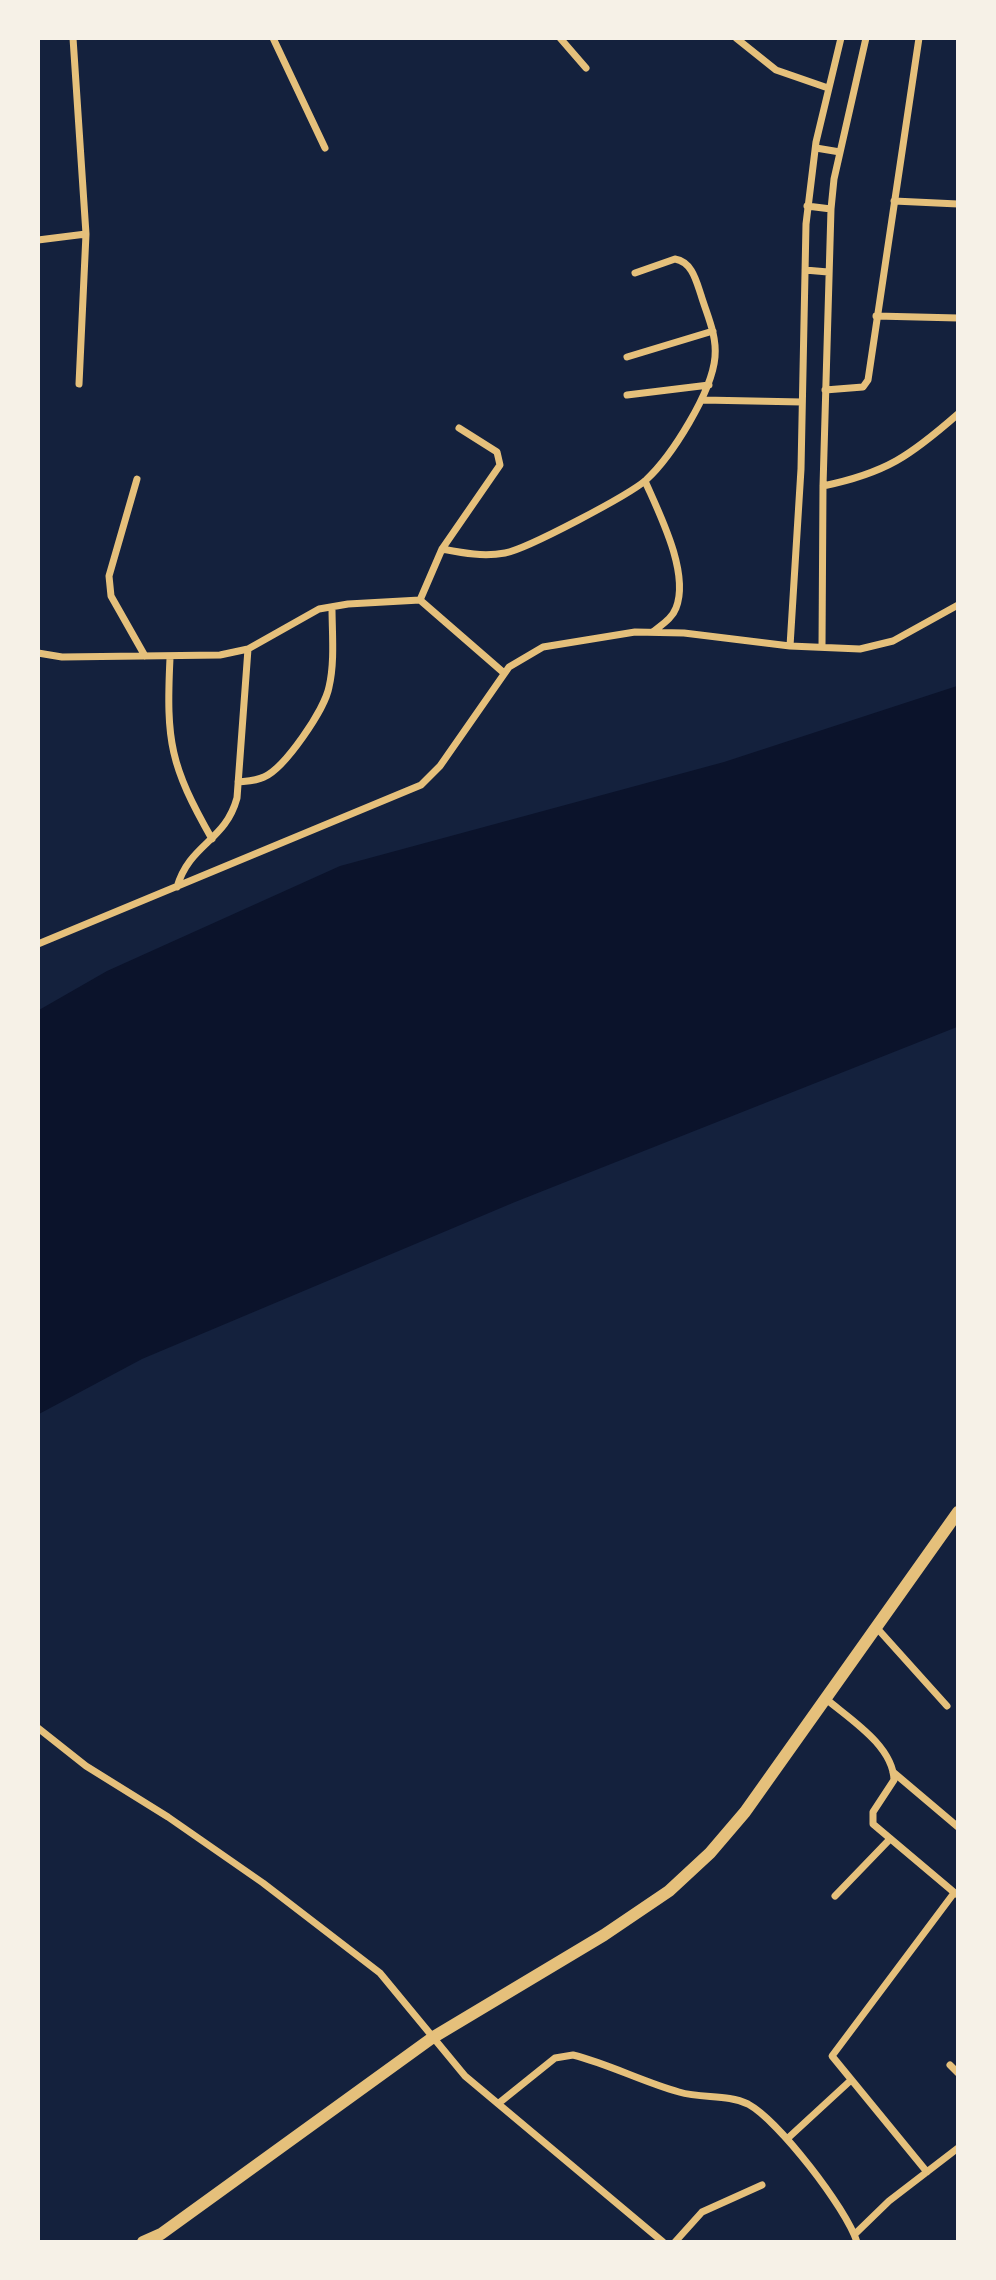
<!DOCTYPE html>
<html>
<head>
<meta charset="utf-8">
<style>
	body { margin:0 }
	#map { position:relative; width:996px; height:2280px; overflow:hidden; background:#14213d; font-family:"PT Serif",serif }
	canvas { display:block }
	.frame { position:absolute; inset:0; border:40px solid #f6f1e7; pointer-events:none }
</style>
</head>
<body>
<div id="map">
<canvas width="996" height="2280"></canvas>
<div class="frame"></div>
</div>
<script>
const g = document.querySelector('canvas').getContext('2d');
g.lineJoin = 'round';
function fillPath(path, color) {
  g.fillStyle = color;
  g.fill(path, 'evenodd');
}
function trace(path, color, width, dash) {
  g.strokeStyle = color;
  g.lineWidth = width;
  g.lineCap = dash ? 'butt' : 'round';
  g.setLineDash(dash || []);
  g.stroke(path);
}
fillPath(new Path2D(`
	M957,686V1027L515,1202L142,1359L39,1414V1010L107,971L340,866L724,762Z`), '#0b132b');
trace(new Path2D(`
	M73,38L86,234L79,384
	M273,38L325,148
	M560,38L586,68
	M736,38L776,70L828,88
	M816,148L840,152
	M894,201L958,204
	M807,206L831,209
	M38,240L86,234
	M805,270L828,272
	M876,316L958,318
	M627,357L713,331
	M825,390L863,387L868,380L919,38
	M627,395L709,385
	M703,400L802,402
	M137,479L109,576L111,596L145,656
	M645,481C659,513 690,573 676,608C672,619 661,625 653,632
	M823,486C886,473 910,456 958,414
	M442,549C463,553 483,557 505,553C527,549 629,495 646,480C672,456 712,392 715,357C717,335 707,315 701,295C696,280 692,262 675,259L635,273
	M420,600L442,549L500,465L497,452L459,428
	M790,646L801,469L806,224L816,142L841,38
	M822,647L823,486L831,209L834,179L866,38
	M38,653L62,657L220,655L248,649L319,609L348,604L420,600L504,673
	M170,658C166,742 170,765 212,839
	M238,782C247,781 256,781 264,777C285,768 325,709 329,687C335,661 332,633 332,607
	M177,887C190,843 225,842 237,798L248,649
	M38,944L421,785L440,766L509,667L543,647L635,632L684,633L790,646L860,649L893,641L958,605
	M876,1627L947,1706
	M825,1698C848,1718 893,1745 894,1780L873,1812V1824L956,1894
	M38,1728L86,1766L168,1817L263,1883L380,1973L465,2076L663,2242
	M893,1772L958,1827
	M835,1896L890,1839
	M950,2065L958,2073
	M499,2103L555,2058L573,2055C609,2064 643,2082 679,2092C702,2099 727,2094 748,2104C779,2121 846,2208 857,2242
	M787,2139L850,2081
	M927,2172L832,2056L954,1893
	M855,2234L889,2201L958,2148
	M675,2242L702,2212L762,2185`), '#e5c07b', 7);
trace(new Path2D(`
	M143,2242L161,2234L432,2038L604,1935L669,1891L710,1853L745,1812L958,1512`), '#e5c07b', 12);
</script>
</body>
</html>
